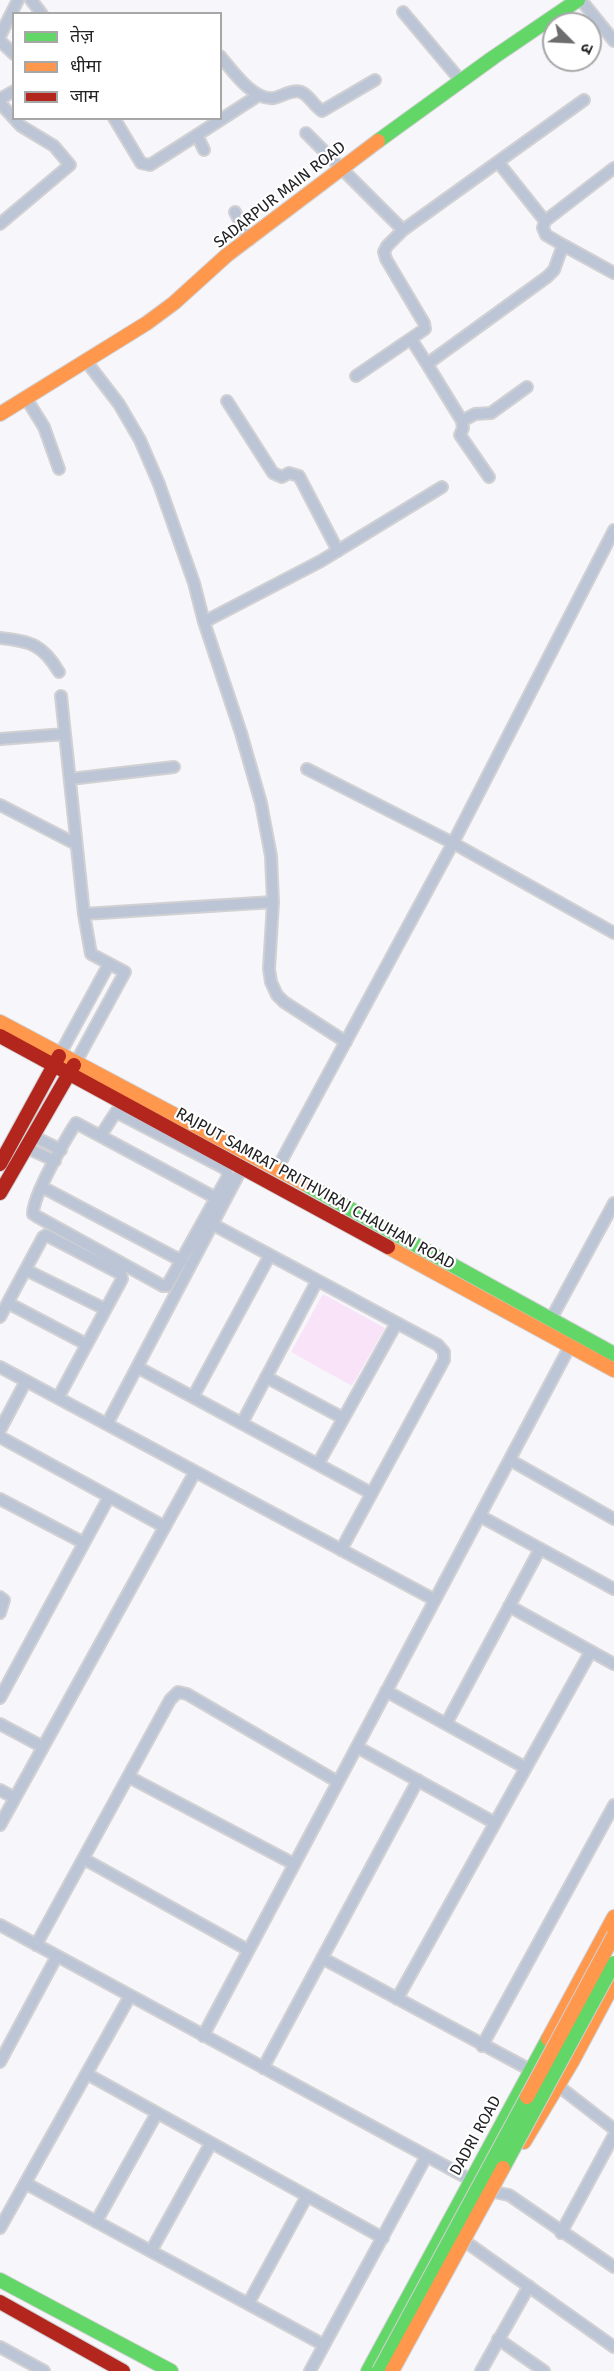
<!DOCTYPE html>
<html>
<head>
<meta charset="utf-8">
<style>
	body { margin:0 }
	#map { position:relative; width:614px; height:2371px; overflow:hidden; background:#f7f7fb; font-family:"Fira Sans","Noto Sans Devanagari",sans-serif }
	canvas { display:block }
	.legend { position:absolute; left:12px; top:12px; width:210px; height:108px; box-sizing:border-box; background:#fff; border:2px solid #a7a7a8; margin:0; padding:8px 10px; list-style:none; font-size:18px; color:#222225 }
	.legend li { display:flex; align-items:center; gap:12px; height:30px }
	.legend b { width:30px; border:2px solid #a7a7a8 }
	.north { position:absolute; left:542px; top:12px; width:60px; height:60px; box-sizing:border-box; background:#fff; border:2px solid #a7a7a8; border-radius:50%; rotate:114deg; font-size:16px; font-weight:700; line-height:24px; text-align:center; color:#222225 }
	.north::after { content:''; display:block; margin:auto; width:21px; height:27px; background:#6d6d70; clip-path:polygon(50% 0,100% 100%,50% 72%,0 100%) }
</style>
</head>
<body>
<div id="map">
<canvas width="614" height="2371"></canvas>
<ul class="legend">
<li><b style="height:8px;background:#63d668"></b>तेज़</li>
<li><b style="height:8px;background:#ff974d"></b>धीमा</li>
<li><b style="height:8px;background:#b3261e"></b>जाम</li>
</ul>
<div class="north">उ</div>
</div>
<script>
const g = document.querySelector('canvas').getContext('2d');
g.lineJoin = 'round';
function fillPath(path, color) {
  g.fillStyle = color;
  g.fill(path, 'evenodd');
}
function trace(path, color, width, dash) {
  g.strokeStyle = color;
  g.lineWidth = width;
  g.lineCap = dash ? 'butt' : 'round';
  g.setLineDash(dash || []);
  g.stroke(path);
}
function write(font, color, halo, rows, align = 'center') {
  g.font = font + ' "Fira Sans",sans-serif';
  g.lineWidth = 4.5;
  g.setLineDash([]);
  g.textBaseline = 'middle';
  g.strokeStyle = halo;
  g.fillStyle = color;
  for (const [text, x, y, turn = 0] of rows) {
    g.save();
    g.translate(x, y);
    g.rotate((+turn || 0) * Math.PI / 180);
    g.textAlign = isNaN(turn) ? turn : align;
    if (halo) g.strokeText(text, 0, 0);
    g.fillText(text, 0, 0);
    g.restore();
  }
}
fillPath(new Path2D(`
	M323,1294L385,1328L352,1386L291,1352Z`), '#f8e3f9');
const street = new Path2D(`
	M31,0L42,14
	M581,0L614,41
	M403,12L461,81
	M0,36L18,0
	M0,41L14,54
	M220,56C232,70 253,101 274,98C283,96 292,89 301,92C310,96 314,106 322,111L375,80
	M0,99L14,91
	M0,103L21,126L54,146L70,165L0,224
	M114,118L141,163L150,165L197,135
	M306,133L403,230
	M204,150L197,135L259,95
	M498,162L545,221
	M235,212L249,240
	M563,245L614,273
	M411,339L427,364
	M86,361L119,404L140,440L159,484L194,583L204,622L241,733L261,803L271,856L273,902L269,969L271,982L277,995L284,1002L346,1042
	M356,376L425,329L424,323L386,259L384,252L387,246L403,230L584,100
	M26,398L44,427L59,469
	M227,401L273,473L282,477L289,473L299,476L338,551
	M462,421L475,414L491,413L527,387
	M489,477L460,435L463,428L462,421L427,364L547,277L554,270L563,245L546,235L543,228L545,221L614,168
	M204,622L321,561L442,487
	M0,638C31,641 43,645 59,672
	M61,696L65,734
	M0,739L65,734L84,914L91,954L125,972L76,1062
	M307,769L453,843L614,933
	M70,779L174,767
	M0,805L76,844
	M84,914L273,902
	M60,1054L109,964
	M101,1135L116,1112L226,1169L228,1176L216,1198L76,1123C65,1140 33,1195 33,1214L36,1216L163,1286H167L216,1198
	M33,1136L61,1150
	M27,1148L55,1161
	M277,1169L453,843L614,530
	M42,1187L182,1261
	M212,1224L438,1345L444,1352V1360L341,1550
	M26,1270L105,1309
	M8,1303L86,1344
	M0,1317L43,1237L46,1235L121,1274L122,1279L58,1398
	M551,1319L614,1203
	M0,1367L435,1600
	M137,1367L371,1493
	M266,1377L343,1418
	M193,1397L270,1255
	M242,1423L317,1281
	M107,1424L242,1168
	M0,1430L26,1381
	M0,1437L165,1527
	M510,1460L614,1519
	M318,1464L396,1324
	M0,1499L84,1543
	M480,1516L614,1589
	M0,1597L4,1600L0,1613
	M509,1606L614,1664
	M386,1691L526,1768
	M0,1698L109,1497
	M0,1724L43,1747
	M446,1724L540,1549
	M357,1747L495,1823
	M129,1777L294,1864
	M0,1790L15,1798
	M0,1825L195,1472
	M84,1859L248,1950
	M0,1925L471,2180
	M36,1945L170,1700L178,1692L187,1694L338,1782
	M322,1958L536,2073
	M397,1999L591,1651
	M203,2036L570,1346
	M482,2046L614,1805
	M0,2062L57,1956
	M263,2068L418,1780
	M87,2074L383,2238
	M552,2081L614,2129
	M25,2183L324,2345
	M494,2192L509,2195L614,2267
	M96,2222L157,2113
	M0,2228L130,1996
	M561,2233L614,2135
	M466,2242L614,2347
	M151,2251L211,2143
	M248,2304L307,2196
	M498,2339L544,2371
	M0,2347L44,2371
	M310,2371L426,2157
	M481,2371L529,2286`);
const fast = new Path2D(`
	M378,141L494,57L578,0
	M305,1184L614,1354
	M0,2280L171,2371
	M368,2371L548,2039`);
const slow = new Path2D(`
	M0,414L147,323L174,303L227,255L378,141
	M0,1022L305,1184
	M388,1247L614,1370
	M548,2039L614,1917
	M524,2142L572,2062L614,1983`);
const jam = new Path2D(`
	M0,1036L388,1247
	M0,1164L59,1056
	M0,1193L74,1065
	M0,2302L123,2371`);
trace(street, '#d1d1d4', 14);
trace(fast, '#d1d1d4', 16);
trace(slow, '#d1d1d4', 16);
trace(jam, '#d1d1d4', 16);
trace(street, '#bcc5d5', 10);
trace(fast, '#63d668', 14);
trace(slow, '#ff974d', 14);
trace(jam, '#b3261e', 14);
const fastBridge = new Path2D(`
	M503,2168L614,1963
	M379,2371L527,2097`);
const slowBridge = new Path2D(`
	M527,2097L614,1935
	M392,2371L503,2168`);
trace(fastBridge, '#d1d1d4', 16, []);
trace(slowBridge, '#d1d1d4', 16, []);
trace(fastBridge, '#63d668', 14);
trace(slowBridge, '#ff974d', 14);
write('16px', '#222225', '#fff', [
	["SADARPUR MAIN ROAD",280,195,-38],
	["RAJPUT SAMRAT PRITHVIRAJ CHAUHAN ROAD",315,1189,29],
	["DADRI ROAD",476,2136,-61]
]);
</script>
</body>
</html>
